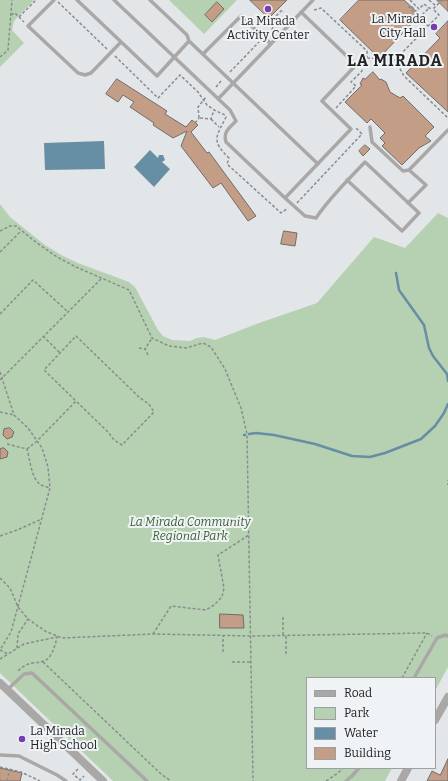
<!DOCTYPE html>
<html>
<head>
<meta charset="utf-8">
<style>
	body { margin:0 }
	#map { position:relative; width:448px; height:781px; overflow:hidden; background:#e3e6e9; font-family:Bitter,serif }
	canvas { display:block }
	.legend { position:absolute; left:306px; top:677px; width:130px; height:92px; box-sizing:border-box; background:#f0f3f6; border:1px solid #9d9fa2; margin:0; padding:5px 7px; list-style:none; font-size:12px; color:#212223 }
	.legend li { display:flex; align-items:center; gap:8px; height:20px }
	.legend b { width:20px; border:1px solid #9d9fa2 }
</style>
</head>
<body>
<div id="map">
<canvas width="448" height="781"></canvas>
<ul class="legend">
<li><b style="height:5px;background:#aaa8a7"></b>Road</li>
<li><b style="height:11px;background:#b6d1b2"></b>Park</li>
<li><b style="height:11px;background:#668ea5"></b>Water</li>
<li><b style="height:11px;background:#c49d87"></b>Building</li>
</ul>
</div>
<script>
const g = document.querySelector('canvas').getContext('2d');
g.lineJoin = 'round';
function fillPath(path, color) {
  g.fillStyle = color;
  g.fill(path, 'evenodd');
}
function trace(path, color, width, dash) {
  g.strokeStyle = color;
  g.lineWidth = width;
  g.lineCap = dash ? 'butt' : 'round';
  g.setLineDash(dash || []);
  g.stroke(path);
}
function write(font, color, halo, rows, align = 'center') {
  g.font = font + ' Bitter,serif';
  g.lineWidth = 4;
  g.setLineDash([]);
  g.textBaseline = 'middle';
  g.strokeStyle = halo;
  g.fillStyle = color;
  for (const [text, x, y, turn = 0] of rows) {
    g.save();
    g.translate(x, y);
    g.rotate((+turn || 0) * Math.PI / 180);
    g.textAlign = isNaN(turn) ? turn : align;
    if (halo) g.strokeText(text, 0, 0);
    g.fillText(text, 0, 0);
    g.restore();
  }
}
fillPath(new Path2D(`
	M0,0H34L14,21L12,30L24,43L0,67Z
	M169,0H237L204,34Z
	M0,204L10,217L45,245L63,256L78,263L129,282L135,287L158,330L163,336L172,340L190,341L197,338L204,337L215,340L259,323L317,303L374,237L405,248L438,213L448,218V667L435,691V678H307V768H392L385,781H113L0,673Z`), '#b6d1b2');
fillPath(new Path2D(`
	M104,141L105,169L45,170L44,143Z
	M150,150L158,158L159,155H163L165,160L162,162L170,169L154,187L134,167Z`), '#668ea5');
trace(new Path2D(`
	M396,273L399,290L424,325L429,348L433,356L447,374L448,381
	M249,434L256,433L274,435L315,444L352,456L370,457L385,453L421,439L435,426L444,413L448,404
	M244,435H245`), '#668ea5', 2.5);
const building = new Path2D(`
	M250,0H287L269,18Z
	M359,0H404L420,15L379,58L340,20Z
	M437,0H448V11Z
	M217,2L224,9L212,22L205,15Z
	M448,21V112L406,73L440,38L436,34Z
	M373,72L380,80L381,79L386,82L390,92L400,98L403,96L434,127L425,136L431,141L419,148L402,165L382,146L385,143L380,138L385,133L371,119L367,123L345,102L362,85L360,84L363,78L365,79Z
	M117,79L167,111L165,114L186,127L192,120L198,125L191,132L207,153L209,152L256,216L248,221L221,183L213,188L181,146L187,131L173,138L153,125L154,123L130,107L134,102L123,95L118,102L106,94Z
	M365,145L370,149L363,156L359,151Z
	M284,231L297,233L295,246L281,244Z
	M10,428L14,432L12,437L7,439L3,435L4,429Z
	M4,448L8,452L7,457L0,459V449Z
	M220,614L243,615L244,628H220Z
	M448,759V781H427L432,771L440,775Z
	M0,768L22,773L20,781H0Z`);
fillPath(building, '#c49d87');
trace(building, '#6f6c6b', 1);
trace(new Path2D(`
	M410,0L419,9L424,4L429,8L432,9
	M429,0L436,6
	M58,2L107,49
	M314,10L321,8L367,51V58
	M11,15L15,13L24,22
	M19,17L36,0
	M428,26L409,7L411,6L421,16L429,8
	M268,33L273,28L268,24L282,10L283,12
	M115,56L158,98L180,75L198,92L207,105L214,110L225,115L226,117C217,136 210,140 229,158L227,164L281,213L288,208
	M0,57L8,50L12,0
	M395,60L404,76L448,118
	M363,61L367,58L395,60L439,15L433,9L442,0
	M230,72L259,42
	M216,87L221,81
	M336,108L356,86L351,82L362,71L363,61
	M199,118L198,107L206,97
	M200,118L211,119L214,110
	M211,119L219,127
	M195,123L199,118
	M297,203L362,134L356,128
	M0,231L10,226H16L37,243L57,257L76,267L129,290L152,338L169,346L186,348L203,343L211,347L225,369L241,408L247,434L253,781
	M0,252L21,231
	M0,314L33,280L67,311
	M43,336L60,353
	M139,348L145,349
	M148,355L145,349L152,338
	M0,372L14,415L28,428L42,448L48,467L50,488L11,632L0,650L8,654L24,644L57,637C49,676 35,653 18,671
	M0,380L101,279
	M0,412L14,415
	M7,444L27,449C30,459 31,479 41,485C43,486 47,487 50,488
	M27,449L37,441L76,401L108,432L114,440L122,445L154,412L149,404L140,398L76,336L44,370L76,401
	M448,480V481
	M448,485V483
	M0,536L17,530L42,519
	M0,578L10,588L18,607L28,619L45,631L62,638L153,634L251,636L427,633L432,636
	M153,634L171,606L206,610L214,605L222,597L224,588L218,555L249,535
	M283,635V616
	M286,636V656
	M17,648L18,634L28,619
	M223,652V636
	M0,659L8,654
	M43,662L161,774L171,781
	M232,662H252
	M402,678L427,633
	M0,767L21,772L40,781
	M78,769L73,774L80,780L84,776
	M7,781L10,769
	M326,781L338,773L343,768`), '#898c8e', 1.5, [3, 2]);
trace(new Path2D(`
	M54,0L28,26L78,73L85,75L91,73L121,42
	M77,0L157,76L189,41
	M114,0L230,110L236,121C229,128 223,132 226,142L285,198L351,129L322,101L356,65L301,12
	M150,0L187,35L189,41L318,164
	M203,54L241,16L271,44
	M218,99L313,0
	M370,127L372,142L403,171L409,170
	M285,198L305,216L316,218C330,197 348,180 365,162L419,213L402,231L347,180
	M408,203L426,185L409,170L448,130
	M414,678L437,638L445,635L448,636
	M7,690L24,674L32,673L147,781
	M0,755L19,756L57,775L66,781
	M346,781L352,776L359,768`), '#aaa8a7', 3.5);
trace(new Path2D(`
	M0,683L103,781
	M435,720L448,697
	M401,781L408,768`), '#aaa8a7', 8);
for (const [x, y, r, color] of [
	[268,9,4,"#783bb1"],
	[434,27,4,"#783bb1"],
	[22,739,4,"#783bb1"]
]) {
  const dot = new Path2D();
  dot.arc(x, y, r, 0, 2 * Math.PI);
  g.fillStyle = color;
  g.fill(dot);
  trace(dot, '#f0f3f6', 1.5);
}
write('12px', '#212223', '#f0f3f6', [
	["La Mirada",426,20],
	["City Hall",426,34],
	["La Mirada",268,22,"center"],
	["Activity Center",268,36,"center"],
	["La Mirada",30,732,"left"],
	["High School",30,746,"left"]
], 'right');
write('italic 12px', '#396133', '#f0f3f6', [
	["La Mirada Community",190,523],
	["Regional Park",190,537]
]);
g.letterSpacing = '1px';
write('bold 16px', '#212223', '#f0f3f6', [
	["LA MIRADA",395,62]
]);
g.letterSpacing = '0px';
</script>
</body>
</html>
